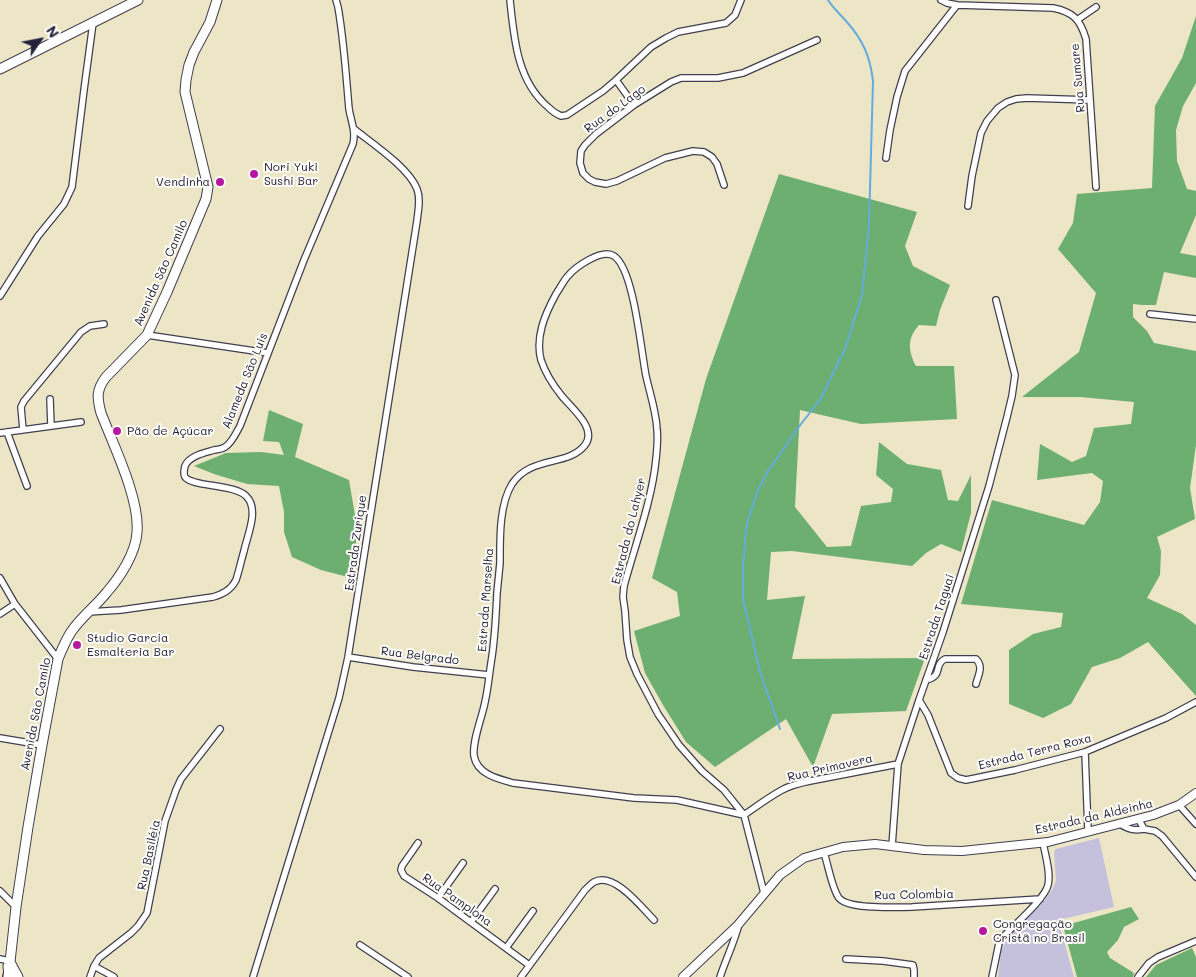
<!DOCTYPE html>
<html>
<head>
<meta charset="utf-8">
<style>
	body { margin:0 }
	#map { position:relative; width:1196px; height:977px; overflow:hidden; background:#ece5c6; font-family:Mali,sans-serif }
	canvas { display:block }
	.north { position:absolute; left:15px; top:15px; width:50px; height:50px; -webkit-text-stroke:4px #fdfcf7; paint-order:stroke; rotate:57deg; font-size:14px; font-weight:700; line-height:20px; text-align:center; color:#22223b }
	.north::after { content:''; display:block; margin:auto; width:18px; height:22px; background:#22223b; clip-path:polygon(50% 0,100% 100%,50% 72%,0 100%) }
</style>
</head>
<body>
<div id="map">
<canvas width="1196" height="977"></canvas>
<div class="north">N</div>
</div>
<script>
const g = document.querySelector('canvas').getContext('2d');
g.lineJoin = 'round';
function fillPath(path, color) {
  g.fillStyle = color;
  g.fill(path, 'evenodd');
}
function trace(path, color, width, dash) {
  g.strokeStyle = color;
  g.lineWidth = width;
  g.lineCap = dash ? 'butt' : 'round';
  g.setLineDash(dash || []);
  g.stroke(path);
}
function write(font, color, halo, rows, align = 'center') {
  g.font = font + ' Mali,sans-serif';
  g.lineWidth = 4;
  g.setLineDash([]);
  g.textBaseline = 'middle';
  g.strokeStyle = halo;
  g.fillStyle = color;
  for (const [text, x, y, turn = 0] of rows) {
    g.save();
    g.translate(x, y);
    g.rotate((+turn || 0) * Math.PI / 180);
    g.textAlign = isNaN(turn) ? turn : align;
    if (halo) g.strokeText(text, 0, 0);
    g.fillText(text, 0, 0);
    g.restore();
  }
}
fillPath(new Path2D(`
	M1099,838L1114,907L1058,920L1074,977H998L1001,951L1008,937L1044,901L1052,890L1056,881L1054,851L1056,849Z`), '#c5c0db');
fillPath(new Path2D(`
	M1196,16V83L1183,106L1176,130L1177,161L1187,189L1196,191V215L1180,253L1196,256V278L1164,272L1156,305H1142L1133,304V317L1147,331L1154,343L1196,351V445L1190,488L1195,519L1157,537L1161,551L1160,575L1147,598L1182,614L1196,625V696L1148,642L1120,658L1092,667L1071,704L1043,718L1009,704V650L1033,634L1061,627L1063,613L961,604L992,500L1084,525L1100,502L1103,481L1092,473L1037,480L1040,444L1072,462L1086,456L1094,428L1131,424L1134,402L1080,397H1022L1079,352L1096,293L1058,249L1073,223L1077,194L1152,188L1155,106L1182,58Z
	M779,174L917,212L905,246L913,266L950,285L940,310L936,326L919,325C907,338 908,351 916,366H954L957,419L861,424L800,410L795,507L827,547L851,546L861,506L891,502L893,489L876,475L879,442L907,464L941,470L948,500L958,501L971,475V513L961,552L941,544L926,553L912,566L792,551L771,552L767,600L805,596L792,659L925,658L906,711L832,714L813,767L786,719L715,767L686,742L663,705L645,673L634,631L680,616L677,592L652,578L706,379Z
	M269,410L303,424L295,457L349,480L358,533L348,577L321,570L292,557L284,532V512L279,486L247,484L214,474L194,466L226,453L261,452L284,455L279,442L263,441Z
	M1131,907L1139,919L1124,927L1118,940L1107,952L1110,958L1134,973L1133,977H1077L1063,926Z
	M1192,948L1196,957V977H1146L1156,965Z`), '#6dae71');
trace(new Path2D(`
	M780,729L760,672L743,599V563L747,523L758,490L768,471L801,424L820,400L845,349L862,295L869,225L873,81C870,56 863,40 846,21C840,14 833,8 828,0`), '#63addb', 2);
const minor = new Path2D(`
	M510,0C514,38 517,81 548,107C552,111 556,114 561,116L567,115L603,91L616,80L651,47L666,38L678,32L726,23L735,15L741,0
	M941,0L947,3L957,5L1053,8C1073,12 1080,19 1086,39L1096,187
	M1077,20L1096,7
	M616,80L634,105
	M886,158L890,130L897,97L905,71L957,5
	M724,185L717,164L712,157L704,152L693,151L665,158L617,181L606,184L595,182L589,179L583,173L580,163L581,151L585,145L596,134L634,105L671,82L681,78H718L743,73L817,40
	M968,206L972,176L981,133L987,121L998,108L1007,102L1016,99L1027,98L1090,100
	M0,296L38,236L64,204L72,187L84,90L93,23
	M1150,314L1196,319
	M147,335L268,353
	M50,399L51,426
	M23,430L21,407L24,401L81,332L90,326L104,324
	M7,432L27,486
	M0,433L81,422
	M0,578L15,604L58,659
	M88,612L121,610L213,597C223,594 231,590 236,580C239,571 241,561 244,551C247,536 260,509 246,496C234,484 192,487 185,477C183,474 184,470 185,466C189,456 204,453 214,450C218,449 221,450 225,447C232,443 236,433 240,426L304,260L353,144C356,131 351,121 349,109C346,75 344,41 338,7L336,0
	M0,614L15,604
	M348,657L413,667L489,675
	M926,680C944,676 933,665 945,659H976C984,667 978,675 976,684
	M919,700L928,715L951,773L958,778L966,780L1015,770L1085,752L1166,718L1196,702
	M0,738L42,745
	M1085,752L1088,831
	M1179,805L1196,824
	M1120,824C1128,829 1134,831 1144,829L1139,820
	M1144,829L1155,831L1162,836L1196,877
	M418,843L402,866L401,870L404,876L438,898L529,965
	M892,846L898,764L919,700L943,632L989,486L1007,417L1012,396L1015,375L996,300
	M824,853C828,864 832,889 839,898C849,910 897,907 912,907L1040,899
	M0,891L16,907
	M764,893L744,815L724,790L702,771L679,745L658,714L637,674L630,657L627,640L625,611L623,597L624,586C635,545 652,501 656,459C657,450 658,439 657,429C656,411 650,394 646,376C641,351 634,269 614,256C602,248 575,267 567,277C563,282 560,288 556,294C545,314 535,337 541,360C545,372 553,385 561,395C570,407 598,428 585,445C568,467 531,455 512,484C499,505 500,539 500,563C499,573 498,583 497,593C496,616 495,640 491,663C489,676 488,689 485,702C482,718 472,741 474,756C477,774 498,779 513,783L634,798L677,800L744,815C757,806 769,797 782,790C791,785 800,783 810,781L898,764
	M438,898L463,863
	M471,922L495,889
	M360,945L408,977
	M506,948L533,911
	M0,959L10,961
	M846,959L883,961L913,965L914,970V977
	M94,966L114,977
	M90,977L94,966L99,958L131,933L138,926L147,913L165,821L176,790L181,779L220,729
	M253,977L339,698L348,657L417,221C418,211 421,199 417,189C409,168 373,144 354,129
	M521,977L585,890C588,887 591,884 594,882C614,871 642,908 654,920
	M720,977C726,959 734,943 739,924
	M992,977L999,943L1004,936C1014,925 1045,899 1048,885C1051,872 1045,855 1043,842
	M1138,977L1149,963L1158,957L1196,941`);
const tertiary = new Path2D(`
	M683,977L737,926L780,875L804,858L811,856L843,847L875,844L924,850L962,851L1048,842L1153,815L1179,805L1196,793`);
const secondary = new Path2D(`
	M0,69L138,0
	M10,962L18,977
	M9,977L8,966L10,962L16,907L28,827L42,745L58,659C62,649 66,640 71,632C81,617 96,606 107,592C120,577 136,553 137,532C140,499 113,444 101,413C97,398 96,390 106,377L147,335L167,292L206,199L208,187L185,92L186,80L189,65L194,52L210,22L217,0`);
const motorway = new Path2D(`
	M9,976V977`);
trace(minor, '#403f50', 8);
trace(tertiary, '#403f50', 10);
trace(secondary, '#403f50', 11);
trace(motorway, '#403f50', 14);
trace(minor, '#fff', 5.5);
trace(tertiary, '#fff', 8);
trace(secondary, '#fff', 9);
trace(motorway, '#fff', 11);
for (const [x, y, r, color] of [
	[254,174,5,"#b5179e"],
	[220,182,5,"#b5179e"],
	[117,431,5,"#b5179e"],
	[77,645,5,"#b5179e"],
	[983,931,5,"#b5179e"]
]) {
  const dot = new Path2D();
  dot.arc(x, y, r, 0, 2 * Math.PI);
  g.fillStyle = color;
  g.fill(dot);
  trace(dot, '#fdfcf7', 2);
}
write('12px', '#22223b', '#fdfcf7', [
	["Rua Sumare",1078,78,-95],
	["Rua do Lago",615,109,-36],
	["Avenida São Camilo",161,273,-66],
	["Alameda São Luis",245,381,-68],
	["Estrada do Lahyer",629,531,-76],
	["Estrada Zurique",356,543,-82],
	["Estrada Marselha",486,600,-86],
	["Estrada Taguaí",937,617,-72],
	["Rua Belgrado",420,656,7],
	["Avenida São Camilo",36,714,-79],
	["Estrada Terra Roxa",1035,752,-14],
	["Rua Primavera",830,768,-13],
	["Estrada da Aldeinha",1094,817,-13],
	["Rua Basiléia",149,855,-78],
	["Rua Colombia",914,895,-1],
	["Rua Pamplona",457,900,35]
]);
write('12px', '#22223b', '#fdfcf7', [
	["Nori Yuki",264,167],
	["Sushi Bar",264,181],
	["Vendinha",210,182,"right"],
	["Pão de Açúcar",127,431],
	["Studio Garcia",87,638],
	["Esmalteria Bar",87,652],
	["Congregação",993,924],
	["Cristã no Brasil",993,938]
], 'left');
</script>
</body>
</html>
